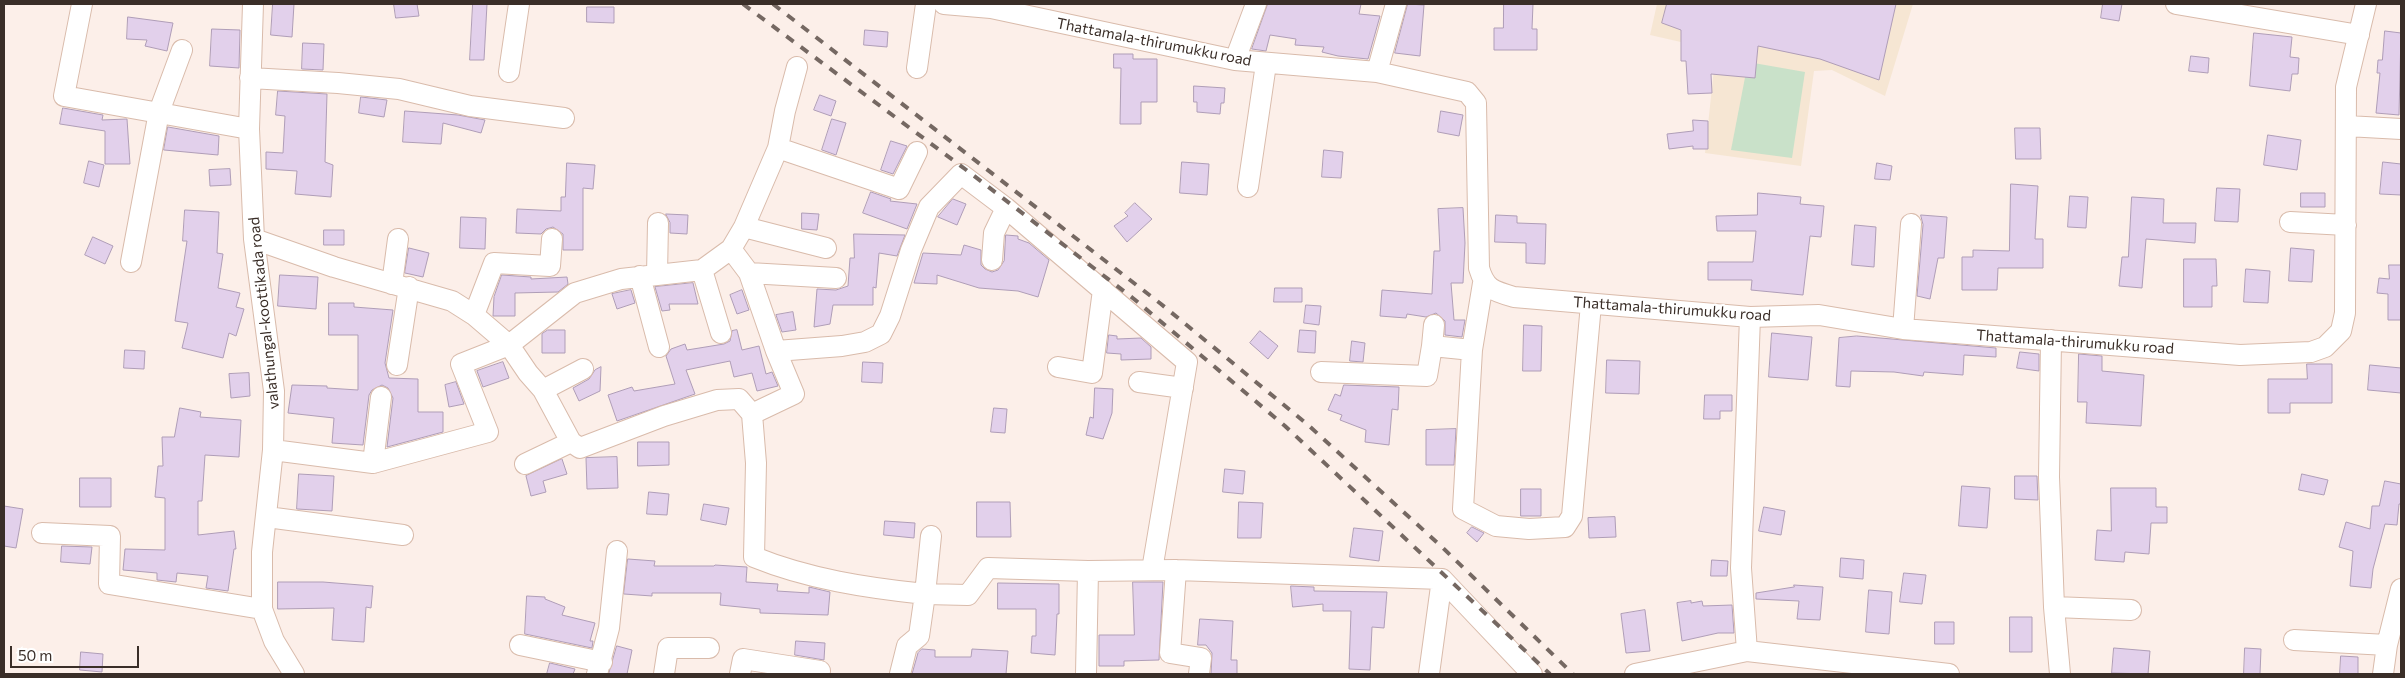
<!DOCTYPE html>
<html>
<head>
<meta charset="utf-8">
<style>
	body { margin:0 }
	#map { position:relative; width:2405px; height:678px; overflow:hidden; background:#fcefe9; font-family:Commissioner,sans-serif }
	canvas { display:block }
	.frame { position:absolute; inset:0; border:5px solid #3a2e28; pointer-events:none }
	.scale { position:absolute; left:10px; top:646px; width:129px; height:22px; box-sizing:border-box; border:2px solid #3a2e28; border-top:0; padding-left:6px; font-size:15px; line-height:18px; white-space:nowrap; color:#3a2e28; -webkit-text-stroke:4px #fff; paint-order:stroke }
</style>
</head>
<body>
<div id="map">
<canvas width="2405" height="678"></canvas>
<div class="frame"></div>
<div class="scale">50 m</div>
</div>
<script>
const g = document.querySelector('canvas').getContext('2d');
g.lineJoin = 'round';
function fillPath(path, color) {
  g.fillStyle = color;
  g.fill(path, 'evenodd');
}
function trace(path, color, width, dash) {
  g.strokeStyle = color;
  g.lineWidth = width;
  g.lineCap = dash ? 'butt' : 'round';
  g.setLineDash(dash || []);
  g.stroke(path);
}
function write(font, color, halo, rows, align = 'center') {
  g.font = font + ' Commissioner,sans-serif';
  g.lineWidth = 4.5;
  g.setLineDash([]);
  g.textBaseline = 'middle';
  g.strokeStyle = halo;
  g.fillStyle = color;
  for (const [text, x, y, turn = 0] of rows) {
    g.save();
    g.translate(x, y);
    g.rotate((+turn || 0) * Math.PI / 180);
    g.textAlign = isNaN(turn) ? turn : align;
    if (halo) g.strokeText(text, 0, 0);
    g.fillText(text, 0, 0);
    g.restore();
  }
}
fillPath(new Path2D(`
	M1657,4H1913L1885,96L1832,70L1814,71L1801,166L1705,153L1716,50L1650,35Z`), '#f6e6d3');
fillPath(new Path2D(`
	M1748,62L1805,72L1792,158L1731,150Z`), '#c9e1c9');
const building = new Path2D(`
	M273,4H294L292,37L271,35Z
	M394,4H417L419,16L396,18Z
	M473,4H487L484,60H470Z
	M1268,4H1361L1359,14L1380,16L1368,59L1338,56L1322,52L1324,47L1295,45L1296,39L1270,35L1266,51L1252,49Z
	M1408,4L1424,5L1420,56L1395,53Z
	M1504,4H1533L1532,29H1537V50H1494V28H1503Z
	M1667,4H1896L1879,80L1820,59L1758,46L1755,78L1711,74L1712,93L1688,94L1686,61H1681V30L1662,23Z
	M2103,4H2122L2119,21L2101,18Z
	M587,7H614V23L587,22Z
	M128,17L173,23L167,51L145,46L147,40L127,39Z
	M212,29L240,30L239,68L210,66Z
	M865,30L888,32L887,47L864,45Z
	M2385,31L2401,33L2399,115L2376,113L2380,73H2377L2378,60H2382Z
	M2254,33L2292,37L2290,57L2299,58L2298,74H2292L2290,91L2250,86Z
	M303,43L324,44L323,70L302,69Z
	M1114,54H1133V59H1157V102H1141V124H1120L1121,68H1114Z
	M2191,56L2209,58L2208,73L2189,71Z
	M1194,86L1225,88L1224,103H1221L1220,114L1197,112V102H1194Z
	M278,91L327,94L325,162L333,165L331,197L295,194L297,171L266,169V152L283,153L285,116L276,115Z
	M820,95L836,101L831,116L814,110Z
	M361,97L387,100L384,117L359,113Z
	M63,108L103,115L102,120L127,119L130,164H105V131L60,124Z
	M405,111L458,115L485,120L481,133L443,123L441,144L403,142Z
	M1441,111L1463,115L1459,136L1438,132Z
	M832,119L846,123L836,155L822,150Z
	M1693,120L1708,121V149H1693V146L1669,149L1667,134L1693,131Z
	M168,127L219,136L218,155L164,150Z
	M2015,128H2040L2041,159H2016Z
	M2268,135L2301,140L2297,170L2264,165Z
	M891,141L907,146L893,174L881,170Z
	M1324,150L1343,152L1341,178L1322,177Z
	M89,161L104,165L99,187L84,183Z
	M1182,162L1209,164L1207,195L1180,193Z
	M2383,162L2401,164V195L2380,194Z
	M567,163L595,165L593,189L583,188V250H563V234L553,227L546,229L541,234L516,233L517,209L561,211V197H565Z
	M1877,163L1892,166L1890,180L1875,179Z
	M230,169L231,185L210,186L209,170Z
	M2011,184L2038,186L2035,239H2043V268H1998L1997,290H1962V257H1973V250L2009,251Z
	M2217,188L2240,189L2238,222L2215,221Z
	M871,192L891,199L890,201L917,204L907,229L863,213Z
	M1758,193L1801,197L1800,204L1824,206L1821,237L1810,236L1803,295L1751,290L1752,280H1708V262H1753L1756,231H1717L1716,216L1757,215Z
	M2301,193H2325V207H2301Z
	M2070,196L2088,197L2086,228L2068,227Z
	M2132,197L2164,199L2163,223H2196L2195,243L2146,239L2142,288L2119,286L2122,257H2128Z
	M953,199L966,204L957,225L938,217Z
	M1135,203L1152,219L1127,242L1114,226L1128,216L1125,213Z
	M1463,208L1465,243L1463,283H1451L1454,320H1465L1462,337L1445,335V321L1436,313L1426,317L1407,314L1406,318L1380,316L1382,290L1432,294L1434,251H1440L1438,209Z
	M185,210L219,212L217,253L223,254L218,288L240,293L236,307L244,309L236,336L229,333L223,358L182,348L188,323L175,321L187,241H183Z
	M802,213L819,214L817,230L802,229Z
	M666,214L688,215L687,234L670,233V223Z
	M1496,215L1517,216V223L1546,224L1545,264L1526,263V243L1495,242Z
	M1921,215L1947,217L1944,258H1938L1930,299L1917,296L1923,225Z
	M461,217L486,218L485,249L460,248Z
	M1855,225L1876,227L1874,267L1852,265Z
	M324,230H344V245H324Z
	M854,234L905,235L897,256L879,253L876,288L873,287V305H833L830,324L814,327L817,289L836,290L848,286L850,258H854Z
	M1006,235L1018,236V239L1029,243L1049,260L1038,297L1018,291L979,288L937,275V284L914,283L923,253L961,255L964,245L981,250V265L985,269L992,272L998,270L1004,261Z
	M93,237L113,246L105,264L85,255Z
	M409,248L429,253L423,277L405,273Z
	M2291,248L2314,250L2312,282L2289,281Z
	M2184,259H2216L2217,286H2212V307H2184Z
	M2389,265H2401V320H2388V294L2377,293L2379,278L2389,279Z
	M2246,269L2270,271L2268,303L2244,302Z
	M280,275L318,277L316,309L278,306Z
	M502,275L531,277V279L567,277L568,284L558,292L515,293V316H493L494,297Z
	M693,283L698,304H669L670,310L662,311L655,287Z
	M1275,288H1302V302H1274Z
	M631,290L635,303L617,309L612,294Z
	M742,290L749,310L737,314L730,295Z
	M329,303H354V307L393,310L385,363L389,378L418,379V412H443V432L387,447L393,398L388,388L382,385L372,390L369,395L363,445L332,443L334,418L288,413L292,385L327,386V388L358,390V335H329Z
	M1306,305L1321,306L1319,325L1304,323Z
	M793,312L796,330L782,332L776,315Z
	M1524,325L1542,326L1541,371H1523Z
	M548,330H565V353H542V334Z
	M737,330L742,350L759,346L766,374L772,372L778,386L757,391L752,373L734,377L730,361L686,370L695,394L617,421L608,395L632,387L634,391L675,384L666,356L671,349L685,344L687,350L724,344L730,341L732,331Z
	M1300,330L1316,331L1315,353L1298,352Z
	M1260,331L1278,346L1268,359L1250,343Z
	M1772,333L1812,337L1808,380L1769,377Z
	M1109,335L1117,336V339L1141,338L1151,347V359L1121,360V354L1107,353Z
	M1857,336L1996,348V357L1964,355L1963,375L1924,372L1923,376L1894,372L1851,371L1850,387L1836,386L1839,338Z
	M1352,341L1365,343L1363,362L1350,361Z
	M125,350L145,351L144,369L124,368Z
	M2020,352L2039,354V371L2017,368Z
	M2079,354L2102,356V371L2144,375L2141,426L2086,423L2087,402H2078Z
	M1607,360L1640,361L1639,394L1606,393Z
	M503,362L509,378L483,387L477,371Z
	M863,362L883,363L882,383L862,382Z
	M2307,364H2332V403H2290V413H2268V379H2307Z
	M2370,365L2401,368V393L2368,390Z
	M601,367L600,391L579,401L573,388L589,379L595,370Z
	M249,373L250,396L231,398L229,374Z
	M456,382L464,404L449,407L445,385Z
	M1344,385L1399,387L1398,410L1392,409L1389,445L1365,442L1366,430L1340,420L1342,415L1328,410L1335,394L1340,396Z
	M1095,388L1113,389L1112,413L1103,439L1086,435L1090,417L1093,418Z
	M1705,395H1732V411H1720V419H1704Z
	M180,408L201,412L200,417L241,420L239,457L205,455L202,501H198V535L234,531L236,549H234L228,591L206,588L208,576L177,573L176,582L157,580V573L123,570L125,549L165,550V498L155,497L158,466H163L162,437H174Z
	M994,408L1007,409L1005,433L991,432Z
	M1456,429L1454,465H1426V430Z
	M638,442H669V465L638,466Z
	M617,457L618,488L587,489L586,458Z
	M562,459L567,474L543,481L546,492L531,496L526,476Z
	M1225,469L1245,471L1243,494L1223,492Z
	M299,474L334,476L332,511L297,509Z
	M2302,474L2328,480L2324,495L2299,490Z
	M2015,476H2037L2038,500L2015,499Z
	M80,478H111V507H80Z
	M2385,481L2401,484V504H2399L2397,525L2385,524L2373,569L2371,588L2350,586L2353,551L2339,547L2346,522L2370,529L2372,506H2379Z
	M1962,486L1990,488L1987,528L1959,526Z
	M2111,488H2156V507H2167V523H2151L2149,554L2125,552L2124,562L2095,560L2097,530L2111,531Z
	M1521,489H1541V516H1521Z
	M649,492L669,494L667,515L647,514Z
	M977,502H1010L1011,537H977Z
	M1239,502L1263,503L1261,538H1238Z
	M704,504L729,508L726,525L701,520Z
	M4,506L23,509L16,548L4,546Z
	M1764,507L1785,511L1781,535L1759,531Z
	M1615,517L1616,537L1589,538L1588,518Z
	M885,521L915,523L914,538L884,535Z
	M1472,527L1484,533L1477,542L1467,533Z
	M1354,528L1383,531L1379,561L1350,557Z
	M62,546L92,547L90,564L61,562Z
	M1841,558L1864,560L1863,579L1840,577Z
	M628,559L655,561L654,566H714L715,565L747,567L746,582L778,584L777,591L809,593V587L830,592L828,615L760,613V609L720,605L721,593H652V596L624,594Z
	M1712,560L1728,561L1727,576H1711Z
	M1904,573L1926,575L1922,604L1900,602Z
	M278,582H323L373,586L371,608L366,607L364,642L332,640L334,608L278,609Z
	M1133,582H1163L1159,660L1124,661V666H1099V635H1134Z
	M998,583L1059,584V614H1057L1055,655L1031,653L1032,636H1036V609H998Z
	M1794,585L1823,587L1820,620L1797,619L1799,601L1756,599V593L1794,587Z
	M1291,586L1314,587V591L1387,592L1384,628L1372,627L1370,670L1349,669L1351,611H1323V604L1293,607Z
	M1869,590L1892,592L1889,634L1866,632Z
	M527,596L545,597V599L565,607L562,615L595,623L590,641H593L592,648L525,634Z
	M1691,601V603L1702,601L1703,606L1732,605L1734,633H1718L1682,641L1677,603Z
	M1645,610L1650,651L1626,653L1621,614Z
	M2010,617H2032V652H2010Z
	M1200,619L1233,621L1231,660H1237V674H1211L1212,653L1206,645H1198Z
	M1935,622H1954V644H1935Z
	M796,641L825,643L824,660L795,655Z
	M617,646L632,650L627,674H609Z
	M2114,648L2150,651L2148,674L2112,673Z
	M2245,648L2261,649L2260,674H2244Z
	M922,649L935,650V657H971L972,649L1008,651L1006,674H912L918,653Z
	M81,652L103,654L102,672L80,670Z
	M2341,656L2358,657V674H2340Z
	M550,663L575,669L573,674H547Z`);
fillPath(building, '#e2d0eb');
trace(building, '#af9db7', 1);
const minor = new Path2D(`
	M82,4L64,96L249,129
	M253,4L249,129L254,239L274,391L273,450L262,552V609L274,641L294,674
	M944,4L991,8L1235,60L1377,72L1467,92L1476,103L1479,268C1485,289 1493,291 1514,297L1750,317L1819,315L1903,329L2240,355L2311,352L2325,347L2341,331L2345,313L2346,87L2366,4
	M2176,4L2359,35
	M1235,60L1256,4
	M917,68L926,4
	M509,72L519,4
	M1377,72L1396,4
	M250,78L338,83L399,89L470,106L564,118
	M2347,126L2401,129
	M778,148L899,189L917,152
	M1248,187L1266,64
	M2290,222L2346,225
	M744,227L826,248
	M254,239L334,267L452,301L474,315L509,345L528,373L543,390L571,442L580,448L664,416L717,400L739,399L752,414L756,463L754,557C808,579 867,588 925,594L919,636L907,646L900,674
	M731,249L749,273L776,351L794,394L752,414
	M992,260L994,233L1006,208
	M131,262L159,112L182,50
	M702,270L721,333
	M749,273L836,278
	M657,275L658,223
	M640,276L659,347
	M1483,283L1472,350L1463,509L1496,526L1529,529L1565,527L1572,516L1591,304
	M392,284L398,239
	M474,315L494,263L550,266L552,239
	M1903,329L1911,224
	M2051,340L2049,477L2054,607L2060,674
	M1432,346L1434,325
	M776,351L842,346L865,342L881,334L890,316L911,250L929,207L961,174L1006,208L1187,362L1152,570
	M397,365L409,287
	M1058,367L1092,373L1103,290
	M1321,372L1427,376L1432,346L1472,350
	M1139,382L1183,388
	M543,390L583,369
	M273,450L373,463L488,432L461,364L509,345L575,293L621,279L702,270L731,249L744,227L778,148L785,111L797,67
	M373,463L381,397
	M525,464L571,442
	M267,517L403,535
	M42,533L110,536L109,584L262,609
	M931,536L925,594L968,595L988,568L1088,571L1176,570L1442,579L1429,674
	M1176,570L1170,653L1201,658L1199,674
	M1442,579L1532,674
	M2054,607L2131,610
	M2294,640L2387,645
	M520,645L602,662
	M1747,651L1741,568L1750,317
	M597,674L609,628L617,551
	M664,674L668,648H709
	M740,674L743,659L820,671
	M1086,674L1088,571
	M1635,674L1747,651L1949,674
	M2383,674L2387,645L2401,589`);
trace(minor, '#d9bbab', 22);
trace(minor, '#fff', 20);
trace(new Path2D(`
	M743,4L965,169L1134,299L1285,426L1550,674
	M773,4L1161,304L1307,424L1442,547L1573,674`), '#756862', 4, [9, 9]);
write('15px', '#3a2e28', '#fff', [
	["Thattamala-thirumukku road",1154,42,11],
	["Thattamala-thirumukku road",1672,309,4],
	["valathungal-koottikada road",264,313,-96],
	["Thattamala-thirumukku road",2075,342,4]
]);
</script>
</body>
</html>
